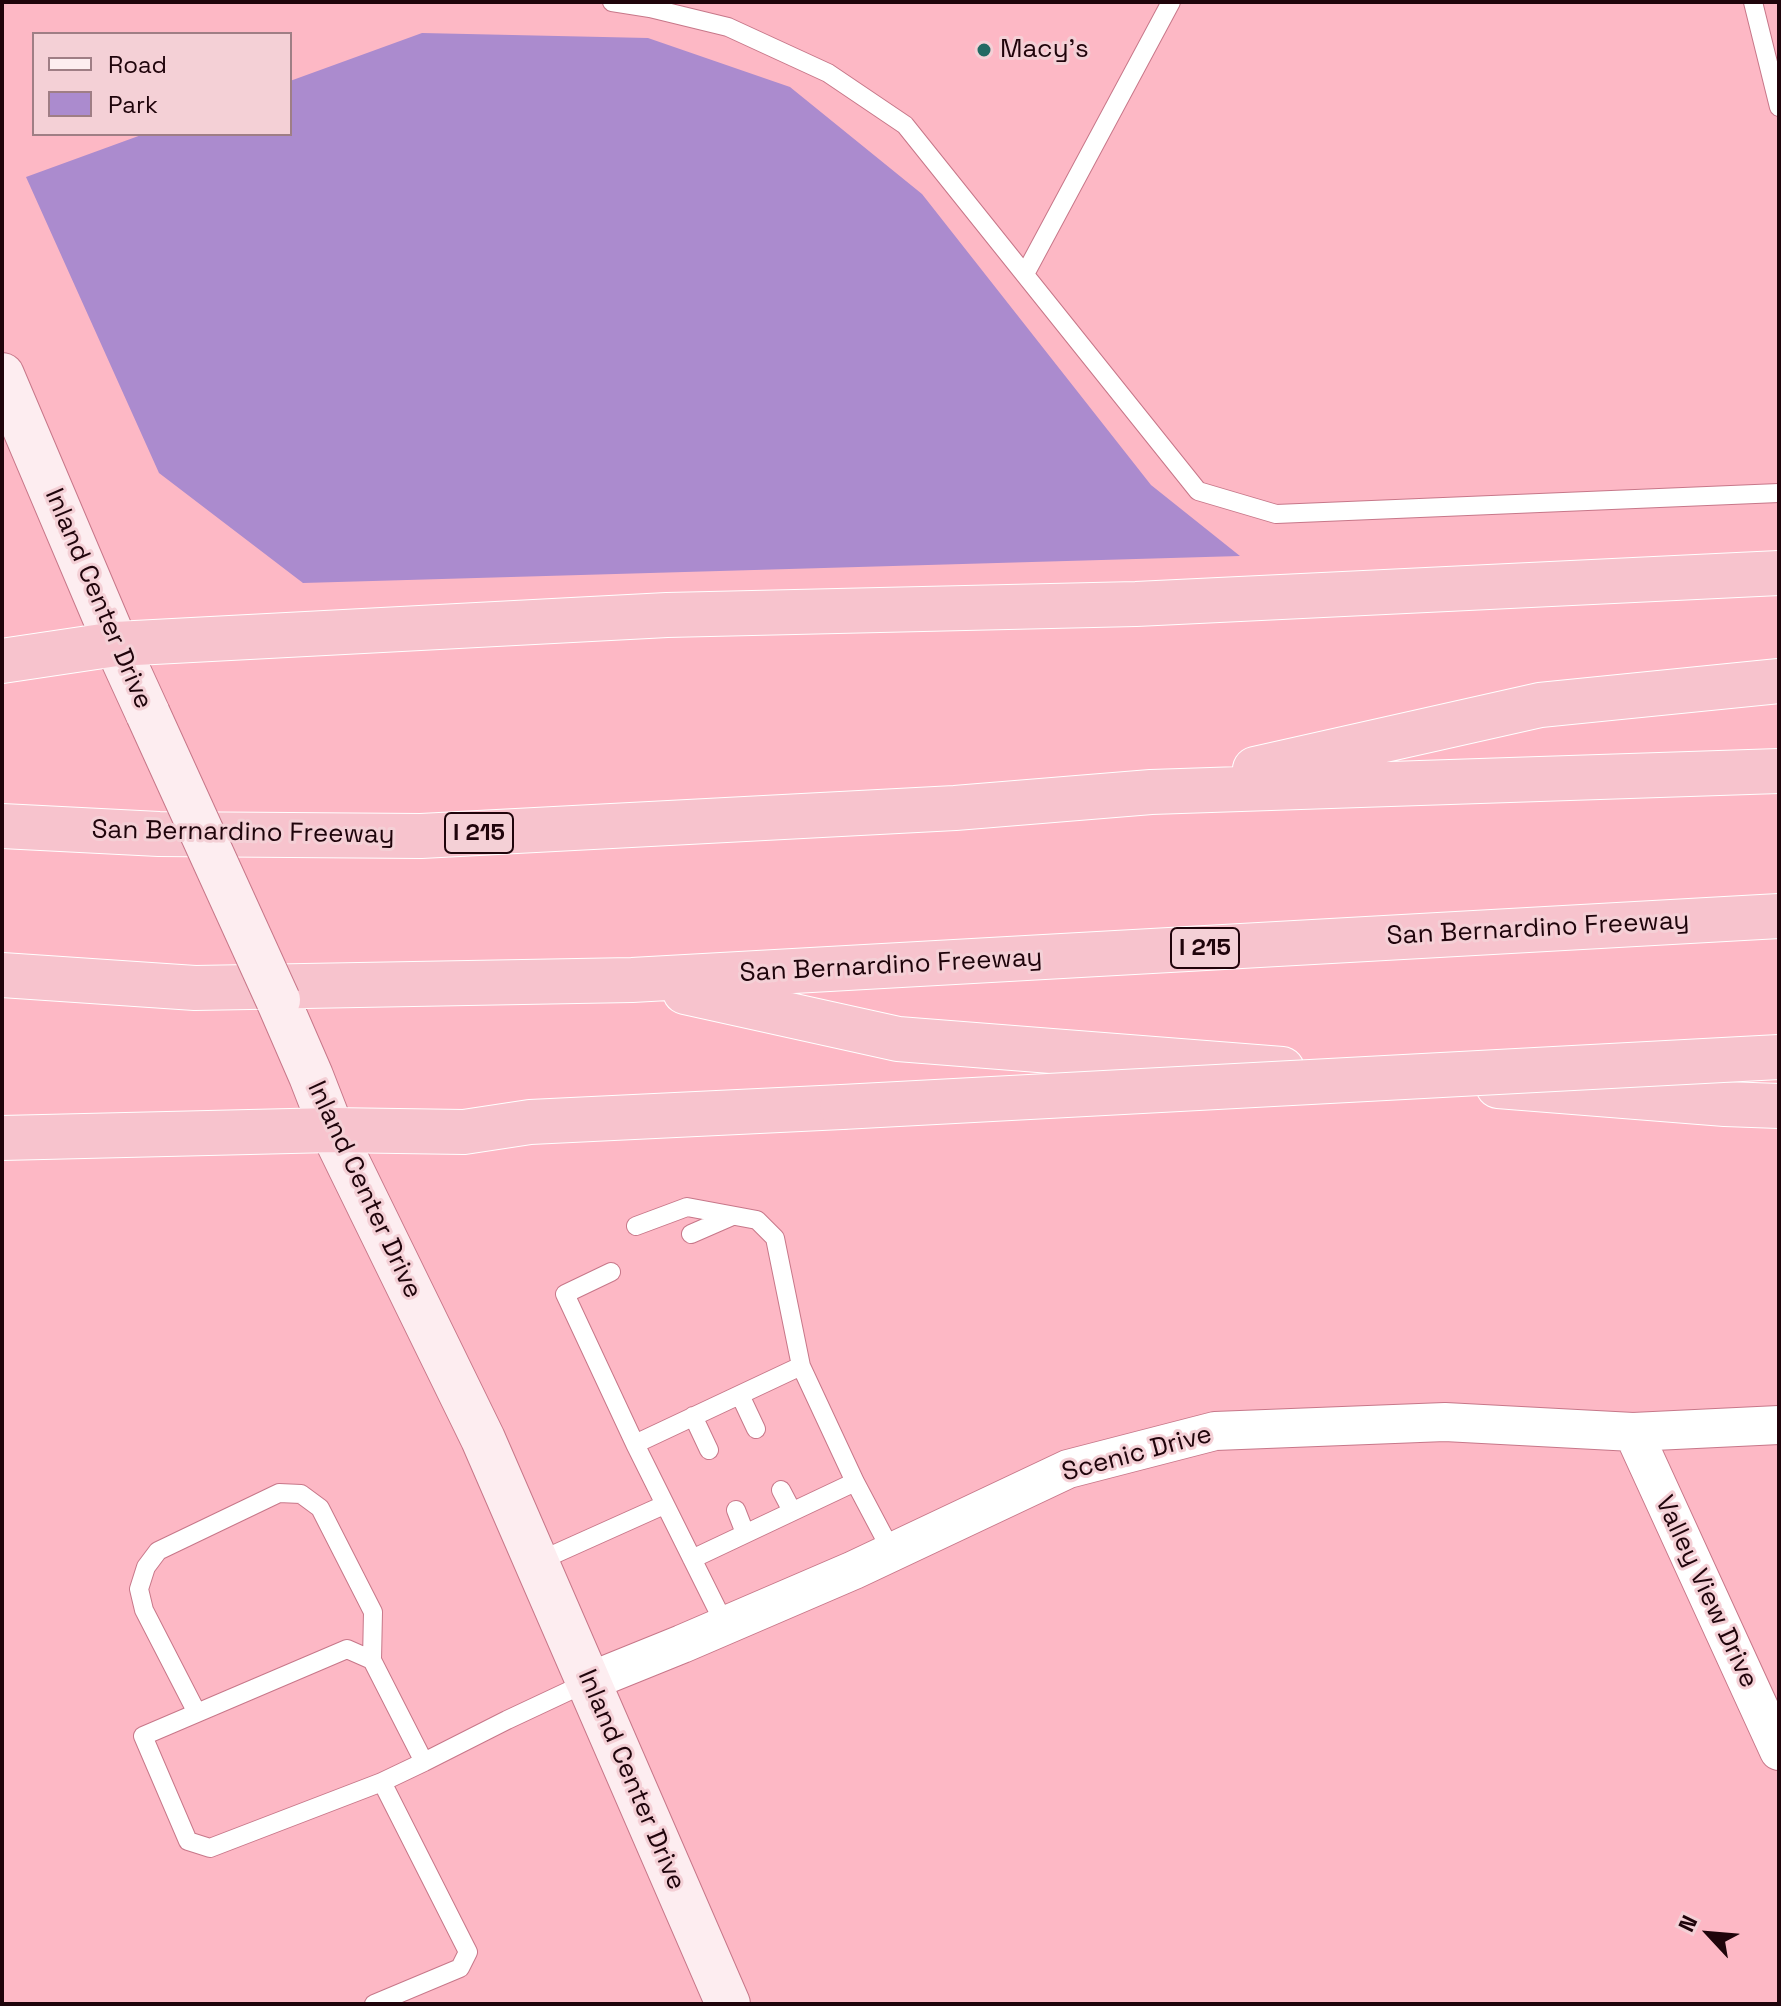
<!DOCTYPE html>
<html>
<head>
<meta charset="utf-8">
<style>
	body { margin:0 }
	#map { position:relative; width:1781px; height:2006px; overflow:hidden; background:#fdb8c5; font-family:"Space Grotesk",sans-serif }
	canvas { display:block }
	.frame { position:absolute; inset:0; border:4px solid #1f040b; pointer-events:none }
	.legend { position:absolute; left:32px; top:32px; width:260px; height:104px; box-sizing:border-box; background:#f4d0d6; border:2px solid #9f7e85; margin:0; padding:10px 14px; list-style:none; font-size:24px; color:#1f040b }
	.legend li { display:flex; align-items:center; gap:16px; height:40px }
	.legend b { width:40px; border:2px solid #9f7e85 }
	.north { position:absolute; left:1669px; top:1894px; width:80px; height:80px; -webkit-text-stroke:6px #f4d0d6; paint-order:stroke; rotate:296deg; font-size:22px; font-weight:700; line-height:32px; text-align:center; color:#1f040b }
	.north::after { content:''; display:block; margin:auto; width:28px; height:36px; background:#1f040b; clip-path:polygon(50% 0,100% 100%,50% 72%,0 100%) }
</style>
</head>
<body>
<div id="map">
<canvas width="1781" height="2006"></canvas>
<div class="frame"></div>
<ul class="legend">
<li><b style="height:10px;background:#fdedf0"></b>Road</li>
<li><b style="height:22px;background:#ab8bce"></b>Park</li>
</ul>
<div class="north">N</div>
</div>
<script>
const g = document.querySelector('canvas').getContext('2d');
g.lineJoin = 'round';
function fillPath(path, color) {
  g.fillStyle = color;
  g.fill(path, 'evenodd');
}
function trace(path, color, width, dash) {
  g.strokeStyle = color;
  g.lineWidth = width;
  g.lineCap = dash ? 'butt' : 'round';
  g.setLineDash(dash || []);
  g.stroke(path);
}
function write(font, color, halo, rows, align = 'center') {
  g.font = font + ' "Space Grotesk",sans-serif';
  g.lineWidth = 6;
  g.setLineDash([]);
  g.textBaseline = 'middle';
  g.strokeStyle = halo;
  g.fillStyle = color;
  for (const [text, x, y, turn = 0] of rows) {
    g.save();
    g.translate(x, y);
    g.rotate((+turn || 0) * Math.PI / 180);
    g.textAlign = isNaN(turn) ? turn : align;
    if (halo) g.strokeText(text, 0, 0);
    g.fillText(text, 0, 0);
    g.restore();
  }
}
fillPath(new Path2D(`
	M422,33L648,38L790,87L922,194L1151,485L1240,556L303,583L159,473L26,177L144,134H290V81Z`), '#ab8bce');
const lane = new Path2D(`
	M612,2L650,8L728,27L828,73L905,125L1198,491L1276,514L1779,493
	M1753,2L1779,107
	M1025,274L1171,2
	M636,1226L687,1207L757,1220L775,1238L801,1366
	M691,1234L730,1217
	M611,1272L565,1294L635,1444
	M740,1395L756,1429
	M693,1416L709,1450
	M781,1490L792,1511
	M736,1510L745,1533
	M692,1559L855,1482
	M537,1562L664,1505
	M725,1625L635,1444L801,1366L855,1482L892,1552
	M347,1649L372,1660L424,1762L382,1782L210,1848L188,1841L143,1736Z
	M197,1713L144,1610L139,1589L146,1567L158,1551L279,1493L301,1494L320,1508L373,1612L372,1660
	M424,1762L507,1720L588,1682
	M374,2004L460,1968L468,1952L382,1782`);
const street = new Path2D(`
	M1633,1432L1779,1751
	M588,1682L682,1644L854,1570L1068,1469L1215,1431L1445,1422L1633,1432L1779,1425`);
const secondary = new Path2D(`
	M2,375L116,644L148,714
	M278,1000L311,1076L332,1130L483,1439L728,2004`);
const highway = new Path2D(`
	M2,661L116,644L667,615L1136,604L1779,573
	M1255,769L1540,705L1779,681
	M2,826L159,834L421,836L955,808L1151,792L1779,771
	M2,975L195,988L632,980L1779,916
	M685,992L898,1039L1282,1069
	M1498,1086L1725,1104L1779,1106
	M2,1138L332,1130L464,1132L530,1122L842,1107`);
trace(lane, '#c77789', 20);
trace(street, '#c77789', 40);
trace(secondary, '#c77789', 46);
trace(highway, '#fff', 46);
trace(lane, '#fff', 18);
trace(street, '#fff', 38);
trace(secondary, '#fdedf0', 44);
trace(highway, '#f7c3cd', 44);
const secondaryBridge = new Path2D(`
	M148,714L278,1000`);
const highwayBridge = new Path2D(`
	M842,1107L1779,1057`);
trace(secondaryBridge, '#c77789', 46, []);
trace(highwayBridge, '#fff', 46, []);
trace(secondaryBridge, '#fdedf0', 44);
trace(highwayBridge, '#f7c3cd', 44);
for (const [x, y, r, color] of [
	[984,50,8,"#216a63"]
]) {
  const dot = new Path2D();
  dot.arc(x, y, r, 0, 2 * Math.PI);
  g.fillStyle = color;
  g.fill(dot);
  trace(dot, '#f4d0d6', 3);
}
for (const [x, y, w] of [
	[479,833,68],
	[1205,948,68]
]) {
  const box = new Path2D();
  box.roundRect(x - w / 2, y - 20, w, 40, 6);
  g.fillStyle = '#f4d0d6';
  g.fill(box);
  trace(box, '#1f040b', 2);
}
write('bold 24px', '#1f040b', null, [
	["I 215",479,833],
	["I 215",1205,948]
]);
write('26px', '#1f040b', '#f4d0d6', [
	["Macy's",1000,50]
], 'left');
write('26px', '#1f040b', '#f4d0d6', [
	["Inland Center Drive",98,599,67],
	["San Bernardino Freeway",243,833,1],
	["San Bernardino Freeway",1538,929,-3],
	["San Bernardino Freeway",891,966,-3],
	["Inland Center Drive",364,1190,65],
	["Scenic Drive",1137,1454,-15],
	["Valley View Drive",1706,1592,65],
	["Inland Center Drive",631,1780,67]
]);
</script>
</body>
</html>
